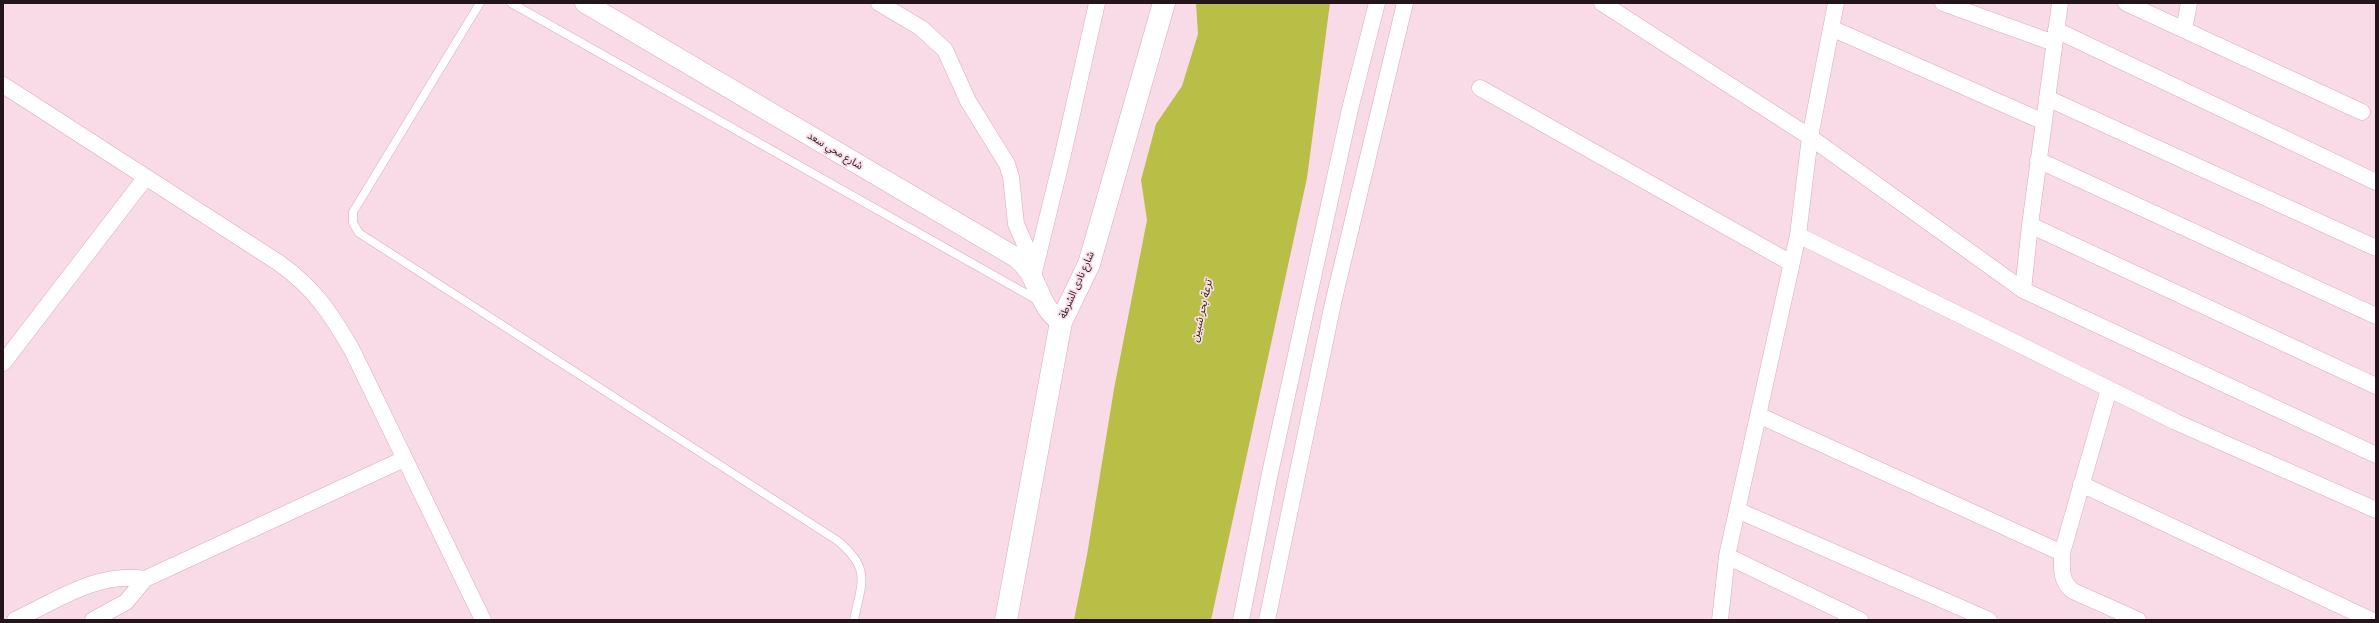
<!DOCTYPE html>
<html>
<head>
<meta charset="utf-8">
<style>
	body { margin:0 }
	#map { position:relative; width:2379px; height:623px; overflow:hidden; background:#f9dbe7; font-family:Arial,sans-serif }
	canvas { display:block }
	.frame { position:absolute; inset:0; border:4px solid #24141b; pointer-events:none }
</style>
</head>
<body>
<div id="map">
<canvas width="2379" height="623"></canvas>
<div class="frame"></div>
</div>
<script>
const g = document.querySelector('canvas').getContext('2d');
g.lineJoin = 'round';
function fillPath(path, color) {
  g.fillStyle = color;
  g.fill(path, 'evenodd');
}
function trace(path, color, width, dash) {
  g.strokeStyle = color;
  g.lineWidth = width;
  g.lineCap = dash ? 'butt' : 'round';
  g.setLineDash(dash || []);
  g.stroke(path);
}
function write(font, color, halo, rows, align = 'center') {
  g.font = font + ' Arial,"Noto Sans Arabic",sans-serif';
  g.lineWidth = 3.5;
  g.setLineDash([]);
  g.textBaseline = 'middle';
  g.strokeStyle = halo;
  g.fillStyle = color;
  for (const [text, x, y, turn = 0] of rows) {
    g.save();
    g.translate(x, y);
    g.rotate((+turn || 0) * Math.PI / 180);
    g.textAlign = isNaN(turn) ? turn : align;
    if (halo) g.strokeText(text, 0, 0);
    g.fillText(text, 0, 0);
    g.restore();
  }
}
fillPath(new Path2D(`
	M1196,3H1330L1307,178L1211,620H1074L1087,555L1114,389L1147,220L1141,180L1156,124L1182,86L1198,34Z`), '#b9be47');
const service = new Path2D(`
	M480,3L353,212V223L359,233L838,541C871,569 862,581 854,620
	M511,3L1039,301`);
const minor = new Path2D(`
	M879,3L921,28L945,50L968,101L1007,164L1011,177L1016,224L1027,249L1033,276
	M1602,3L1810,137L2023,290L2376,455
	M1943,3L2054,43
	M2126,3L2362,112
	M1831,28L2044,122
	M2056,30L2376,182
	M2184,30L2189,3
	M3,85L279,263C314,288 330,312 352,350L483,620
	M1480,88L1791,263
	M2047,98L2376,248
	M2038,160L2376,316
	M2030,225L2376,386
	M1798,235L2176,422L2376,510
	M1034,272L1063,154L1097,3
	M2023,290L2030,225L2060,3
	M3,363L146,177
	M1758,415L2062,553C2062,569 2060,581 2073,591L2138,620
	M2081,484L2371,620
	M1737,510L1989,620
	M2062,553L2109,389
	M1727,556L1860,620
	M15,620C56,601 98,571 145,579
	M93,620L126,602L145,579L404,459
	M1241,620L1270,473L1350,109L1377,3
	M1267,620L1333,303L1405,3
	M1720,620L1727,556L1798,235L1810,137L1836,3`);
const tertiary = new Path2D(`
	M585,3L1017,258C1040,276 1036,305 1061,322`);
const secondary = new Path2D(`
	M1006,620L1061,322L1089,264L1164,3`);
trace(service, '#d9a9be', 9);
trace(minor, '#d9a9be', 17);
trace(tertiary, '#d9a9be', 21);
trace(secondary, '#d9a9be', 23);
trace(service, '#fff', 8);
trace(minor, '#fff', 16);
trace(tertiary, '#fff', 20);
trace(secondary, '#fff', 22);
write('10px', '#24141b', '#f9dbe7', [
	["شارع محي سعد",835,151,31],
	["شارع نادى الشرطة",1077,285,-66]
]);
write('italic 11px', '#2e2f00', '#f9dbe7', [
	["ترعة بحر شبين",1202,311,-77]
]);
</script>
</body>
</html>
